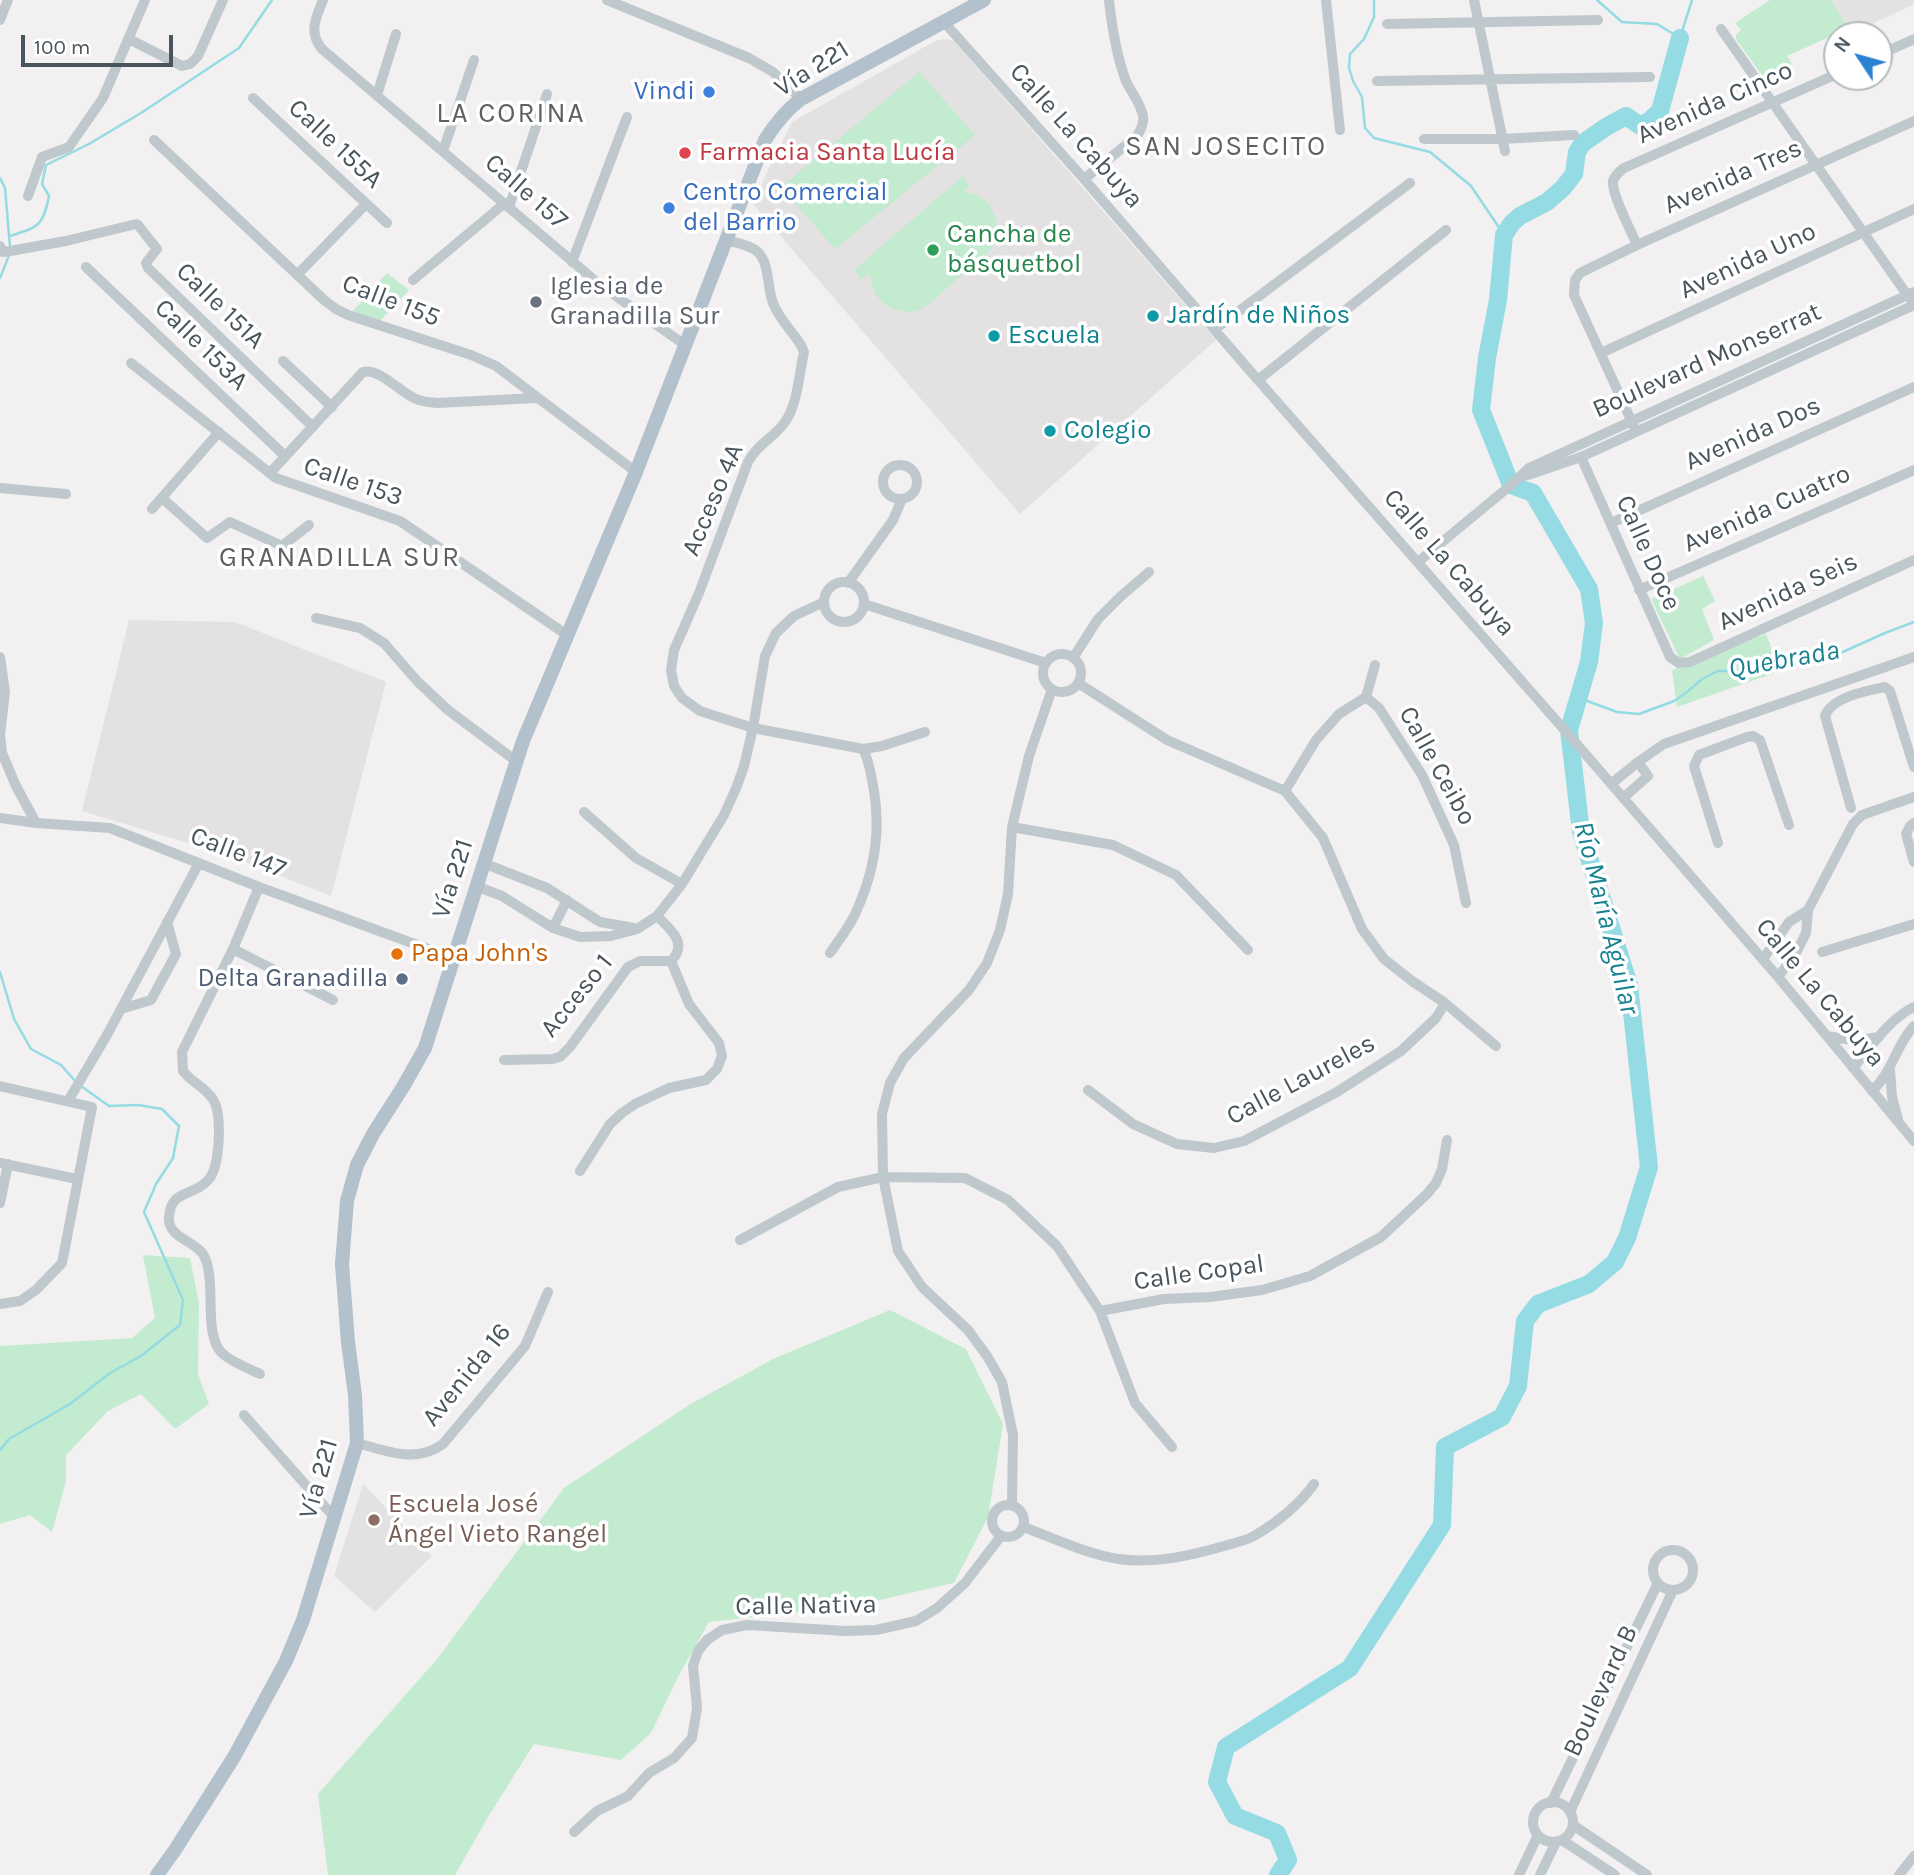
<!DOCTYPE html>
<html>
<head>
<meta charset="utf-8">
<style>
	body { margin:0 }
	#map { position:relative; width:1914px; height:1875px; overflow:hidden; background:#f2f0f0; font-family:Karla,sans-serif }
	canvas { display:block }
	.north { position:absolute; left:1823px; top:21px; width:70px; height:70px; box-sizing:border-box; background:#fff; border:2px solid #b6bbbe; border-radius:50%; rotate:306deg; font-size:19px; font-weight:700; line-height:28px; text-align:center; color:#49555c }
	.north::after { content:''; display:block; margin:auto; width:24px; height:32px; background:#2a82d3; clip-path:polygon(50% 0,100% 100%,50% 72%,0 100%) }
	.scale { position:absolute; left:21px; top:35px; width:152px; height:32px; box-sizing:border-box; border:4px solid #49555c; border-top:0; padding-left:9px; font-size:21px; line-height:24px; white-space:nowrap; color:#49555c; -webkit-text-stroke:5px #fff; paint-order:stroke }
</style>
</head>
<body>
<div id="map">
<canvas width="1914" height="1875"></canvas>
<div class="north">N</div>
<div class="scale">100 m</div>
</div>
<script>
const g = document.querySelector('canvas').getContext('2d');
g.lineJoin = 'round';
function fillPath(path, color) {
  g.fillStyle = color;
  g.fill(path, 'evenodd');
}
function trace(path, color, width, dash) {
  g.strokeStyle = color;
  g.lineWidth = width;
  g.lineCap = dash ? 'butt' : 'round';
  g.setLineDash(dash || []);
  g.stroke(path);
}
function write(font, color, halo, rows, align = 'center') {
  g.font = font + ' Karla,sans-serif';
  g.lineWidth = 7;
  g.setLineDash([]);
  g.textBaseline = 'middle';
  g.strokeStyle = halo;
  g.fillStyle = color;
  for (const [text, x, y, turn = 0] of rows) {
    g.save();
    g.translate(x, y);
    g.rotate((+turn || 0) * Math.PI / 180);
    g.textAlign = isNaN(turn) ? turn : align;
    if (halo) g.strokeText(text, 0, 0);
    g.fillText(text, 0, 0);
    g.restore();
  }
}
fillPath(new Path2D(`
	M1831,0H1914V4L1853,33Z
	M947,39L954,41L1216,340L1020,514L753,204L770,166L792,122L937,40Z
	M129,620L235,622L386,682L331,896L231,856L82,811Z
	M363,1484L432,1556L375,1612L334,1576Z`), '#e3e1e1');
fillPath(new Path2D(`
	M1770,0H1831L1849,28L1787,56L1792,64L1766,81L1736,39V35L1741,30L1735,23Z
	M919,72L975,135L835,249L781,187Z
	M963,176L969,185L964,192C991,193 1005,224 991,248C986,258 965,272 956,280C945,289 935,301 923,308C911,316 888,310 879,299C874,293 872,282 869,274L861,279L854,270Z
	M387,273L409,290L380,321L352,312Z
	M1703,576L1715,601L1702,609L1714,640L1680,659L1651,599Z
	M1766,634L1780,671L1677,707L1672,670Z
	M143,1255L190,1258L199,1304L198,1374L209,1404L175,1429L141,1394L108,1411L66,1455V1481L52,1532L30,1515L0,1524V1347L1,1346L132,1338L155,1318Z
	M890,1310L966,1349L1003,1424L988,1517L954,1583L853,1606L709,1622L679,1675L651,1733L621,1760L534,1744L488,1817L455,1875H328L318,1794L438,1658L564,1488L689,1405L773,1359Z`), '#c3ebcf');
trace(new Path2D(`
	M1374,0V17L1364,39L1350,54L1349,68L1353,81L1362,97L1365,128L1374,138L1430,152L1471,186L1504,235
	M1597,0L1622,22L1657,24L1680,38L1692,0
	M0,178L5,188L10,247
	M10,236C39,227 43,226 49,196L42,184L46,165L89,144L141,113L239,48L272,0
	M0,278L10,253
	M1579,698L1617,712L1639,714L1674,701L1687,692L1702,679L1718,671H1737L1806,662L1836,655L1885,633L1914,622
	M0,972L14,1019L31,1049L61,1065L76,1082
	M0,1450L9,1439L70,1404L110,1373L141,1356L180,1325L183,1300L144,1212L156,1184L173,1158L179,1126L162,1109L138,1105L109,1106L81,1086`), '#94dbe4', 2.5);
trace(new Path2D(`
	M1278,1875L1288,1860L1277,1833L1235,1816L1217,1782L1226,1747L1350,1668L1442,1525L1445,1447L1502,1417L1518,1386L1525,1321L1538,1304L1589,1284L1615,1262L1627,1238L1649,1167L1629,985L1581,832L1569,730L1589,662L1594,623L1589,589L1533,493L1511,485L1481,410L1487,358L1498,300L1504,235L1512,223L1520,216L1547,202L1563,188L1574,174L1577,152L1583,143L1606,127L1626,116L1639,125L1648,122L1660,111L1680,38`), '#94dbe4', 18);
trace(new Path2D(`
	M323,0C316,18 308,32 322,49L599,284L685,345
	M607,0L749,58L773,72L801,99
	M1326,0L1340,130
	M1474,0L1505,151
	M0,20L8,0
	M943,21L1084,179L1258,380L1575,742L1778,977L1914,1141
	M1387,24L1598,20
	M1721,29L1910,299
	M129,39L182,66L190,64L198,56L223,0
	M1879,55L1914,39
	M1377,81L1650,77
	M377,95L396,34
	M253,98L387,223
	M1424,139H1502L1574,135
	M154,140L324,300L336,309L348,315L471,355L496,366L636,472
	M443,151L474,60
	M1084,179L1137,136C1141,130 1144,123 1143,116C1141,104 1131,92 1126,81C1116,55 1112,28 1109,0
	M28,196L42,157L69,147L103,98L145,0
	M509,207L547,94
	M725,240C734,242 744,244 752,248C771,257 766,286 773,303C779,319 792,331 801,345L804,352C799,374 798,403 785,422C774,438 757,444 748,462L699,593L674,650L671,670L674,686L682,698L700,711L753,728L863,749L882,746L925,732
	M1637,245C1632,233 1611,193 1613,181C1615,175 1619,172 1624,168L1837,74
	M0,246L3,252L10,251L66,241L136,224L138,225L157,249L146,263L148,268L313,427
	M572,262L627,117
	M86,267L285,456
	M297,275L366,204
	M413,280L505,203
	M1215,329L1410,183
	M1601,353L1914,209
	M283,361L332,407
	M131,363L276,478L400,521L567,635
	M1258,380L1446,230
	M1636,431L1574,295L1575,280L1580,273L1637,245L1914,121
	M1581,457L1670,657L1679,663L1690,662L1914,560
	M883 482a17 17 0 1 1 34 0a17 17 0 1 1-34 0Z
	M270,473L363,372C379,368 399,391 414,398C421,402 429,402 437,403L537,398
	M1522,476L1531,474L1581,457L1914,305
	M0,488L66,494
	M162,498L207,538L230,522L282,546L309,525
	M152,509L219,432
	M1611,523L1914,387
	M1418,562L1511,485L1529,468L1914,292
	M824 602a20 20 0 1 1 40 0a20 20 0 1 1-40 0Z
	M848,583L893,520L902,499
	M1639,590L1914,470
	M864,604L1046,663
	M316,618L360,628L384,643L418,682L448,710L516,761
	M1043 673a19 19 0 1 1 38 0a19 19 0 1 1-38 0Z
	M0,657L5,692L0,735L2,753L16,786L36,823
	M1073,658L1098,619L1120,597L1149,572
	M1078,683L1167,740L1285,791L1323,838L1362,929L1384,959L1412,981L1445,1003L1496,1046
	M1366,697L1379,708L1422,775L1454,845L1466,903
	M1611,784L1638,762L1664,744L1914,657
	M1285,791L1316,740L1339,714L1366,697L1375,665
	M1623,798L1648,776L1638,762
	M1851,808L1825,716C1832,697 1866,691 1885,687L1890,691L1914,767
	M584,812L636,858L682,884
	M0,818L36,823L110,828L259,887L453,958
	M1914,823L1910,826L1906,834L1914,862
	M1012,827L1113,845L1176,875L1248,950
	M1718,843L1694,766L1699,755L1747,737L1753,736L1760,740L1789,825
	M483,863L547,888L600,922L634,928
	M476,886L502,896L553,928L580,937L611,936L637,929L657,916L682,884L724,815L737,786L744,766L753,728L765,656L776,633L794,616L824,602
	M259,887L233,949L182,1052L183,1071C192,1083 207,1088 214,1101C222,1116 220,1166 209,1179C195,1197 171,1188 169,1217C167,1237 193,1240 203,1254C218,1279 202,1334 222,1353C231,1362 248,1368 260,1374
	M553,928L567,900
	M233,949L333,1000
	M1822,952L1914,924
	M830,953C839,940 850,926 856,912C874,873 881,833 874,791C871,776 870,762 863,749
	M1763,959L1789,922L1808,910
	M1778,977L1795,955L1806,933L1808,910L1853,824L1862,815L1914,797
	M121,1009L151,1000L176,954L167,922
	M1827,1036C1846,1040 1860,1041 1879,1037
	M504,1060L552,1059L560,1057L570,1047L628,967L640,961H671C689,943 670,929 657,916
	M1853,1068C1871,1047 1889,1019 1914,1007
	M1890,1070L1892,1097L1898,1119
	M0,1086L92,1107L62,1263L36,1290L20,1301L0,1304
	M1088,1090L1133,1124L1177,1144L1214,1148L1244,1141L1337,1092L1401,1051L1436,1018L1445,1003
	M1872,1091C1893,1072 1895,1046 1914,1026
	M68,1101L107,1035L199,863
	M0,1163L77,1179
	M580,1171L610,1124L622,1113L635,1104L669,1088L706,1080L717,1069L722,1056L719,1043L689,1004L671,961
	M0,1203L8,1164
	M740,1240L838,1187L883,1177L965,1178L1008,1200L1057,1246L1100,1311L1135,1403L1172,1447
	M1100,1311L1164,1299L1210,1297L1262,1290L1310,1276L1381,1237L1427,1194L1436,1183L1442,1169L1447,1140
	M244,1415L334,1517
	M357,1443C388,1451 415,1464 443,1444L525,1346L548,1292
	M992 1521a16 16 0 1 1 32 0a16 16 0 1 1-32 0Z
	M1012,1506L1013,1435L1002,1382L987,1356L968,1330L922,1287L898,1251L883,1177L882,1114L890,1083L904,1058L969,990L987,963L1000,930L1008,894L1012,827L1029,756L1052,689
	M1023,1527C1054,1538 1086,1554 1119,1559C1155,1564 1189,1556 1224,1546C1234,1543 1245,1541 1254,1536C1278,1522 1298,1506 1314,1484
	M1653 1570a20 20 0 1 1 40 0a20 20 0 1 1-40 0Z
	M1533 1822a20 20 0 1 1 40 0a20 20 0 1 1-40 0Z
	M1551,1803L1658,1583
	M1570,1812L1673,1590
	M1573,1825L1647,1875
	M574,1832L597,1811L628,1796L649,1773L674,1758L692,1738L697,1708L693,1666L698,1651L707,1640L722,1630L747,1625L846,1631L876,1630L916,1621L937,1608L965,1583L1001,1536
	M1562,1840L1615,1875
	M1519,1875L1538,1835
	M1540,1875L1556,1842
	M1899,1875L1914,1856`), '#bfc8cd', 10);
trace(new Path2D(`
	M157,1875L175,1850L234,1757L286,1661L303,1620L357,1443L355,1395L348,1342L342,1264L347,1201L357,1165L373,1134L403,1087L425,1048L523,741L636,472L765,140C775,124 785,111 801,99L984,0`), '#b2c1cc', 14);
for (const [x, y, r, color] of [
	[709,92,7,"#3f7fe0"],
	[685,153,7,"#e0444e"],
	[669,208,7,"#3f7fe0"],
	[933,250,7,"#2e9e5b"],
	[536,302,7,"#6b7280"],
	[1153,316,7,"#0f9aa8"],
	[994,336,7,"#0f9aa8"],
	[1050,431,7,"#0f9aa8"],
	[397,954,7,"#e8710a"],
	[402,979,7,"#5c6f8a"],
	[374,1520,7,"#8d6e63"]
]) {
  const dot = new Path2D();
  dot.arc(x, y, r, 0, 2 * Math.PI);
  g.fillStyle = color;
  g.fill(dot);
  trace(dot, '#fff', 2.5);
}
write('26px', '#49555c', '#fff', [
	["Vía 221",812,69,-32],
	["Avenida Cinco",1715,103,-24],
	["Calle La Cabuya",1076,136,48],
	["Calle 155A",335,144,43],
	["Avenida Tres",1733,177,-24],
	["Calle 157",526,192,41],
	["Avenida Uno",1748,261,-25],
	["Calle 155",391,301,21],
	["Calle 151A",220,306,44],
	["Calle 153A",201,345,44],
	["Boulevard Monserrat",1707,361,-24],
	["Avenida Dos",1753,434,-24],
	["Calle 153",353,482,19],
	["Acceso 4A",713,500,-67],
	["Avenida Cuatro",1767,509,-24],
	["Calle Doce",1648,553,66],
	["Calle La Cabuya",1449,563,49],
	["Avenida Seis",1788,592,-25],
	["Calle Ceibo",1437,766,61],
	["Calle 147",238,853,21],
	["Vía 221",453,879,-72],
	["Calle La Cabuya",1820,993,50],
	["Acceso 1",577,996,-51],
	["Calle Laureles",1301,1080,-28],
	["Calle Copal",1199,1273,-8],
	["Avenida 16",467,1375,-51],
	["Vía 221",319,1479,-74],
	["Calle Nativa",806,1606,-1],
	["Boulevard B",1601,1691,-65]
]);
write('26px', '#366cbe', '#fff', [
	["Vindi",695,92],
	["Centro Comercial",683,193,"left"],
	["del Barrio",683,223,"left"]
], 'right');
write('26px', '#be3a42', '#fff', [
	["Farmacia Santa Lucía",699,153]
], 'left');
write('26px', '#27864d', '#fff', [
	["Cancha de",947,235],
	["básquetbol",947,265]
], 'left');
write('26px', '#5b616d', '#fff', [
	["Iglesia de",550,287],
	["Granadilla Sur",550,317]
], 'left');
write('26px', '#0d838f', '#fff', [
	["Jardín de Niños",1167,316],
	["Escuela",1008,336],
	["Colegio",1064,431]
], 'left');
write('26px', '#c56008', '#fff', [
	["Papa John's",411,954]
], 'left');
write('26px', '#4e5e75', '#fff', [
	["Delta Granadilla",388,979]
], 'right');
write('26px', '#785e54', '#fff', [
	["Escuela José",388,1505],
	["Ángel Vieto Rangel",388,1535]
], 'left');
g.letterSpacing = '2px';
write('28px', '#5d6164', '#fff', [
	["LA CORINA",511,114],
	["SAN JOSECITO",1226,147],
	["GRANADILLA SUR",340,558]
]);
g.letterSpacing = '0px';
write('italic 28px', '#188291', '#fff', [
	["Quebrada",1784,660,-10],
	["Río María Aguilar",1606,918,76]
]);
</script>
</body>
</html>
